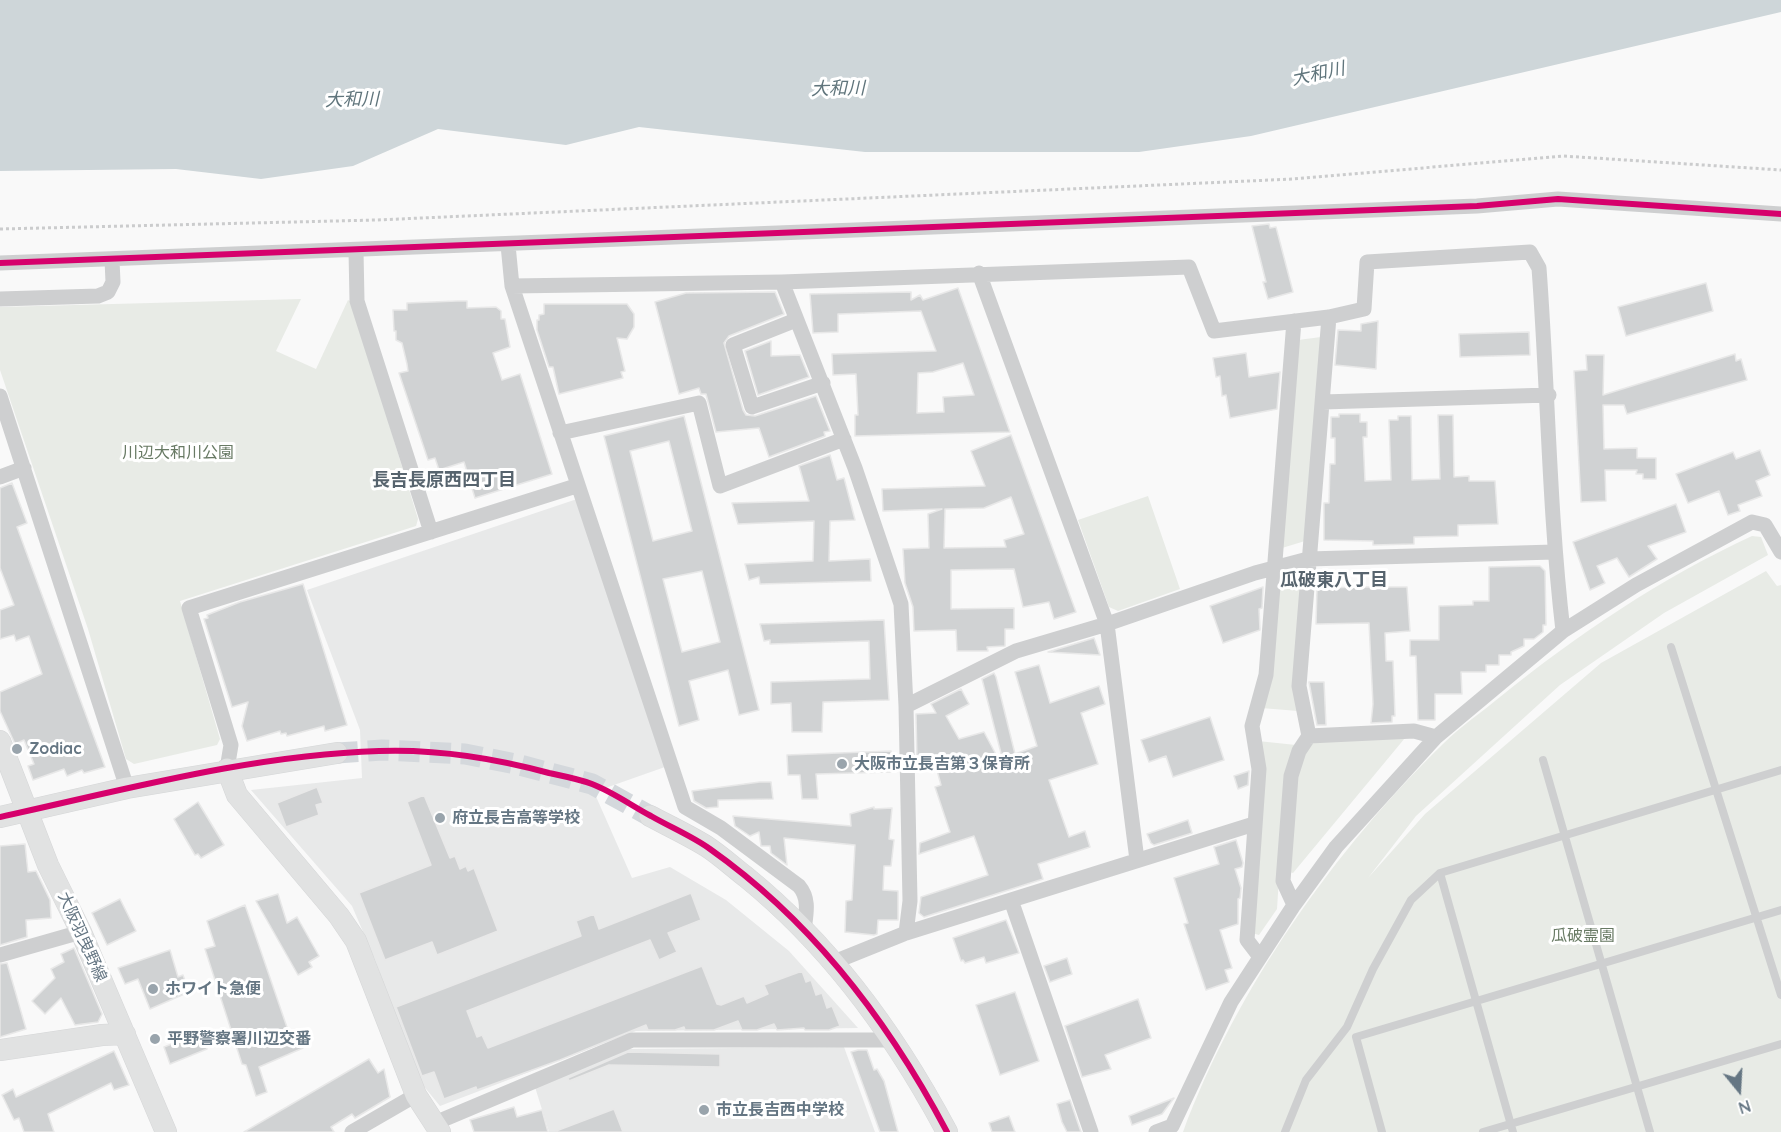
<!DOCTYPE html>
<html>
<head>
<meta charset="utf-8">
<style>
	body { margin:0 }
	#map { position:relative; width:1781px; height:1132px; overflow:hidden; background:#f9f9f9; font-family:Quicksand,sans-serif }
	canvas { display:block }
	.north { position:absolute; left:1709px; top:1060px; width:60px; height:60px; -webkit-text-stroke:4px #fff; paint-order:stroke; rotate:162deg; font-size:16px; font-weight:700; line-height:24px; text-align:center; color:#657683 }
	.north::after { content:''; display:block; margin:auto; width:21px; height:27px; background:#657683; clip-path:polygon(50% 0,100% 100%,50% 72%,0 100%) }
</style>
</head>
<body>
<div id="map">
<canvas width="1781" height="1132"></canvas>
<div class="north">N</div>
</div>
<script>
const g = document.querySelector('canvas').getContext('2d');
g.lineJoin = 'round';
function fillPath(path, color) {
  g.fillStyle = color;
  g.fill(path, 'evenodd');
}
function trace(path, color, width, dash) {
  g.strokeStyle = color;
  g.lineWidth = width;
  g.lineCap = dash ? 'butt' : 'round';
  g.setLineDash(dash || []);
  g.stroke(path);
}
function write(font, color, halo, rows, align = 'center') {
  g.font = font + ' Quicksand,"Noto Sans JP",sans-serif';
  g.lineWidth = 6;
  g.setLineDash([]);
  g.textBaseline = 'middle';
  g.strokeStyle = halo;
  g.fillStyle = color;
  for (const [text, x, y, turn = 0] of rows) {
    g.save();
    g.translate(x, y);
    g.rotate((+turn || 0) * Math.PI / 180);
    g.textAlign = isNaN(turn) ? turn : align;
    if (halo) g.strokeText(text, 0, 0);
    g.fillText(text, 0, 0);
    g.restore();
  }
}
fillPath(new Path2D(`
	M577,499L665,767L594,792L632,878L670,867L726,900L789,951L858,1028L636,1031L440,1106L417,1078L376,962L352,906L251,790L362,778L360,730L307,590Z
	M844,1047L875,1132H549L535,1087L629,1049Z`), '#e8e9e9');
fillPath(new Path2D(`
	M301,299L276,351L316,369L348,300L352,302L418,519L416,526L180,601L220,739L217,745L134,764L126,759L88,629L0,370V307Z
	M1321,337L1305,541L1282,548L1298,340Z
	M1148,496L1180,589L1118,611L1109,607L1078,520Z
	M1752,536L1761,537L1768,555L1664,613L1560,685L1416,816L1368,878L1425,814L1601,663L1766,571L1777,586L1781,585V1132H1183C1236,989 1335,849 1444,743C1461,726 1482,712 1500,697C1578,634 1661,578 1752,536Z
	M1302,577L1298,711L1261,708L1279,583Z
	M1405,738L1293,873L1289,872C1291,845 1291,755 1314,742Z
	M1258,741L1296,745L1286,769L1277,909L1259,935L1252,933Z`), '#e8ebe6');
fillPath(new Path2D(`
	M0,0H1781V12L1251,136L1139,152H865L639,127L566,145L438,129L353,166L261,179L176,169L0,171Z`), '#ced6d9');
const building = new Path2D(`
	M1269,224L1270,228L1276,227L1293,292L1268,299L1263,282H1266L1252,226Z
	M1706,283L1713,311L1626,336L1618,307Z
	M958,288L1010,432L855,436V415H858L856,374L833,375L832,354L936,351L921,311L838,314V332L813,333L810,294L911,292V300L920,295L923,300ZM963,363L974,395L943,397L944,412L917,413L918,373L933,372Z
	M775,292L784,314L729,336L724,343L743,410L746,415L755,416L816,396L830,431L824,432L825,436L769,457L759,428L716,432L706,394H701L699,388L679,394L655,302L686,293Z
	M457,301H467V308L496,307L501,311V319H505L510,347L493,353L502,380L520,374L552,474L475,498L464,462L439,470L435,458L428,460L399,373L408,371L407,364L402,343L396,340V331H394L393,310H407V303Z
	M544,304H627L634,314V327L627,339L617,338L625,371L621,372L623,378L559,394L553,367H549L537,330V320H539V315L544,314Z
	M1378,321L1376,369L1335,365L1338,330L1361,331V324Z
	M1529,332L1530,355L1460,357L1459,334Z
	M771,341V356L800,355L809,377L758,395L745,351Z
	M1246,353L1249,377L1280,372L1277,409L1230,418L1226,395L1222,396L1220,376L1216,377L1213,358Z
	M1735,354L1736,361L1741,359L1747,380L1627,414L1624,405H1603L1604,449L1637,448V458H1656V479H1643V474H1636L1637,470H1605L1606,501L1581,502L1574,371L1587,370L1586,355H1604L1603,395Z
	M1339,414H1360V422H1367V437H1363L1365,481L1391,480L1389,420H1398V416H1411L1412,480L1440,479L1438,415H1453L1454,477L1469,476V481H1495L1498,524L1458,525V536L1414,537V544L1373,545V541L1324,540V503H1329L1330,464H1335V438H1331V417H1339Z
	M684,416L759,710L739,715L728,670L689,681L699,720L679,726L604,436ZM669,441L692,531L653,541L630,451ZM702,571L720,642L682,652L663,579Z
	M1011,435L1076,612L1054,619L1049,602L1023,607L1014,569L951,570V609L1014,608V629H1005V646L987,647L988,651H957L956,630L914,631L913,607L905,583L903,549L929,548L928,514L942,509L883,511L882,489L985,486L971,451ZM1011,497L1024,534L1004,540L1006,547L944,548L945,509L984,508Z
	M1760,450L1770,475L1756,481L1762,496L1738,505L1740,511L1728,515L1719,491L1688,503L1676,474L1733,452L1736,459Z
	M830,455L837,480L844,478L855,520L830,521L829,561L870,559L871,581L760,584L759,577L749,580L745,564L813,561L814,521L738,524L732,503L809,501L799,466Z
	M12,483L27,523L17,527L105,767L84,773L82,770L67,776L64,769L33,780L28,766L34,764L24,740L15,744L0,711V692L42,674L29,636L16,641L14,635L0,639V610L14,605L0,568V488Z
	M1676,504L1686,532L1648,546L1657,559L1629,577L1617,558L1597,566L1605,583L1590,590L1573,542Z
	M1532,566H1540L1545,571L1546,625H1543V632L1534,639H1524V646L1511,652V655H1499V665H1486V672H1461L1462,694H1435V720H1418L1416,656H1410V640H1439V606L1473,605V601H1489V567Z
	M303,584L347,725L325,731L324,726L287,736L286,733L281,734L280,731L247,741L242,726L248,702L232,707L204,619L208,618L207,615L240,602Z
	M1263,587L1262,608L1259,609L1260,630L1223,643L1210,606Z
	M1365,587H1407L1410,631L1385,633L1386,661H1393L1395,716H1392V722L1371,723L1373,704L1369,623L1316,624L1317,588Z
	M884,620L889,700L823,702L822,732H792L791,703L771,704V682L870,679L869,641L770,644V640L764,641L760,624Z
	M1094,638L1100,655L1048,652Z
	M1039,665L1050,703L1099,686L1105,704L1081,713L1098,764L1049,780L1069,837L1085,831L1090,847L1038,864L1043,879L924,917L919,913L921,897L988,875L974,836L919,854L920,843L950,832L935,787L941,785L935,763L919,769L917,763L916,714L936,713L931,704L961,689L969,704L946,716L959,739L984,732L1000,762L1003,761L982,679L994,673L996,677L1015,754L1037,746L1015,672Z
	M1309,682H1324L1326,725H1317Z
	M1210,717L1224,760L1173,777L1166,756L1149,762L1141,740Z
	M891,751V772L816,774L818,799H802L800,775H788L787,755Z
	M1249,771L1248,785L1238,789L1234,776Z
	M760,782H771L773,799L718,800V807L706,808L694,801L692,791Z
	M317,787L323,803L316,805L319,815L286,827L277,803Z
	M424,795L450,858L455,856L460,869L466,866L468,871L474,868L498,931L437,955L432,942L385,960L359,893L431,865L407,802Z
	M198,802L224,845L201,858L198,854L195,855L174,819Z
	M874,807V809L892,808L889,839L894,840L891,866H884L883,890L898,891V920H878L877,934L874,935L845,932L846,901L852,900L855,845L784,838L787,865L771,853L770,846H761L759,832L750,836L735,826L733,816L851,826L850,814Z
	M1188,820L1192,833L1154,845L1151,843L1147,834Z
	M1236,840L1243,863L1242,867L1235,869L1241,888L1240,898L1238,899V924L1220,930L1232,968L1225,970L1229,982L1206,990L1184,924L1188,923L1174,878L1219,864L1214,847Z
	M25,844L28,872L36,871L50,900L51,918L26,920L27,937L0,945V846Z
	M691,893L701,920L668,933L677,952L659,960L650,940L467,1011L477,1037L482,1035L488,1048L702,966L717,1004L721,1005L744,996L747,1003L768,994L764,985L802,971L806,982L811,980L816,995L822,993L827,1008L832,1006L840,1026L829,1030H805L804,1028L777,1030L774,1024L757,1030H742L738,1021L714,1030H685L684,1027L675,1030H648L646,1025L560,1060L477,1090L476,1087L444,1099L434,1072L422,1076L396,1007L581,936L576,921L594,914L599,929Z
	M278,894L287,923L297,917L319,956L309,962L312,967L298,975L256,901Z
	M120,899L136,931L107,945L92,913Z
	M245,905L291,1039L299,1037L303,1048L259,1067L267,1092L256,1096L246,1065L242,1064L205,949L215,946L207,921Z
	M1006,920L1019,953L986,963L984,957L965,963L963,960L961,961L953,938Z
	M74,948L102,1014L98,1022L75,1025L61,998L45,1014L32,1001L55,978L51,969L64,962L61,954Z
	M170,950L178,977L183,975L189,992L150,1009L138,979L125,984L118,968Z
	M1067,958L1072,974L1050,982L1044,966Z
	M7,963L26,1029L0,1037V964Z
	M1015,992L1039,1061L1000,1075L976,1005Z
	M1138,999L1151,1038L1105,1055L1111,1069L1082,1077L1065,1026Z
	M187,1038L188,1042L203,1038L207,1049L170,1064L164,1047Z
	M858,1050H867L874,1070L877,1069L884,1081L898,1132H880L851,1052Z
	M114,1051L129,1085L114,1090L111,1083L48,1114L54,1132H24L19,1118L14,1120L2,1095L13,1089L16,1097Z
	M628,1052L720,1054V1067L609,1065L569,1081L568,1078Z
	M369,1059L378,1073L384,1069L390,1097L355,1118L352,1114L331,1127L334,1132H244Z
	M1174,1098L1162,1114L1132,1125L1129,1116Z
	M1070,1100L1081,1132H1067L1062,1122L1057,1104Z
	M514,1107L517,1117L542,1110L548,1132H474L470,1120Z
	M614,1109L623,1132H556V1131Z
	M1009,1116L1015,1132H992L989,1123Z`);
fillPath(building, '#d0d2d3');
trace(building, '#e8e8e8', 1.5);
trace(new Path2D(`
	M337,753L382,750L465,754L516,764L592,784L650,816`), '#d4d8dc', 21, [21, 10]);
const secondary = new Path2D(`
	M0,741L48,865L81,932L166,1132
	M227,769L237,795L339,916L356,941L416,1095L440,1132
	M650,816C669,826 688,835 706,846C720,855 733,867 746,877C831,946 896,1036 947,1132
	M0,817L127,788L337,753
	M0,1050L102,1035L125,1034`);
trace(secondary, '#d5d6d7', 22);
trace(new Path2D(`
	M0,229L377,220L1293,179L1563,156L1781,170`), '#cbcccd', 3, [3, 3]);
trace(new Path2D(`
	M1671,647L1781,995
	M1543,760L1650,1132
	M1440,873L1513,1132
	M1285,1132L1306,1080L1347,1027L1373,969L1411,900L1440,873L1781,770
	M1382,1132L1356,1037L1781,910
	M1483,1132L1781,1044`), '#cecfd0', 8);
trace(new Path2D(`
	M508,245L512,286L685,807L721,828L799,886C810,899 806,914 804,930
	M356,251L357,301L431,532
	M0,263L1477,206L1558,199L1781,214
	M979,273L1107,624L1137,860
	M782,282L855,468L901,604L906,706L910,901L906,933
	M512,286L782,282L1189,267L1214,331L1329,317L1364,309L1367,262L1530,252L1539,268C1548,389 1549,511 1563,631
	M0,299L98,296L108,292L113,282L112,260
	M796,320L733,345L752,407L823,383
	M0,396L127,788
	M1323,402L1549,395
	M560,433L699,403L720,486L844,439
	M0,477L24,468
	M906,706L1016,651L1107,624L1255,573L1308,559L1554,552
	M1309,736L1414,731L1436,737
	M227,769L231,745L189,608L576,486
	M1011,900L1091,1132
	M1294,905L1283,881L1291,776L1299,751L1309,736L1299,686L1329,317
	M0,955L81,932
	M1260,957L1247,940L1259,769L1252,726L1266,675L1294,321
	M834,962L906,933L1254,824
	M435,1123L632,1040H893
	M352,1132L416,1095
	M1156,1132L1172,1126L1231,1002L1294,905L1336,847L1436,737L1563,631L1636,585L1752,522L1765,525L1781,552`), '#cecfd0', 15);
trace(secondary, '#e1e2e2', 21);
trace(new Path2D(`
	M0,263L1477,206L1558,199L1781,214
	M0,817C124,790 251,755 379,751C436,749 494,758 549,773C563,776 579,779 592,784C613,792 632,806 651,816C670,827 692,836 710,849C812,921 889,1022 947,1132`), '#d6006c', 6);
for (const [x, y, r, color] of [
	[17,749,6,"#99a4ac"],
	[842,764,6,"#99a4ac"],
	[440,818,6,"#99a4ac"],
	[153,989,6,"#99a4ac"],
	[155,1039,6,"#99a4ac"],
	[704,1110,6,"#99a4ac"]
]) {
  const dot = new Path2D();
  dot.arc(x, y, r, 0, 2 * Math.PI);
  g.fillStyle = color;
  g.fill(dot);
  trace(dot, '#fff', 2);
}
write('16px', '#687a64', '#fff', [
	["川辺大和川公園",178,453],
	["瓜破霊園",1583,936]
]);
write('bold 16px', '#657683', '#fff', [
	["Zodiac",29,749],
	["大阪市立長吉第３保育所",854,764],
	["府立長吉高等学校",452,818],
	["ホワイト急便",165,989],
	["平野警察署川辺交番",167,1039],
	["市立長吉西中学校",716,1110]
], 'left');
write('16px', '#657683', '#fff', [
	["大阪羽曳野線",82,937,66]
]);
write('italic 18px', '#60757c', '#fff', [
	["大和川",1318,74,-12],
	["大和川",838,89,-1],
	["大和川",352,100,-1]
]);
write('bold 18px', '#57646e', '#fff', [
	["長吉長原西四丁目",444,481],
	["瓜破東八丁目",1334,581]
]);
</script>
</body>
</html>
